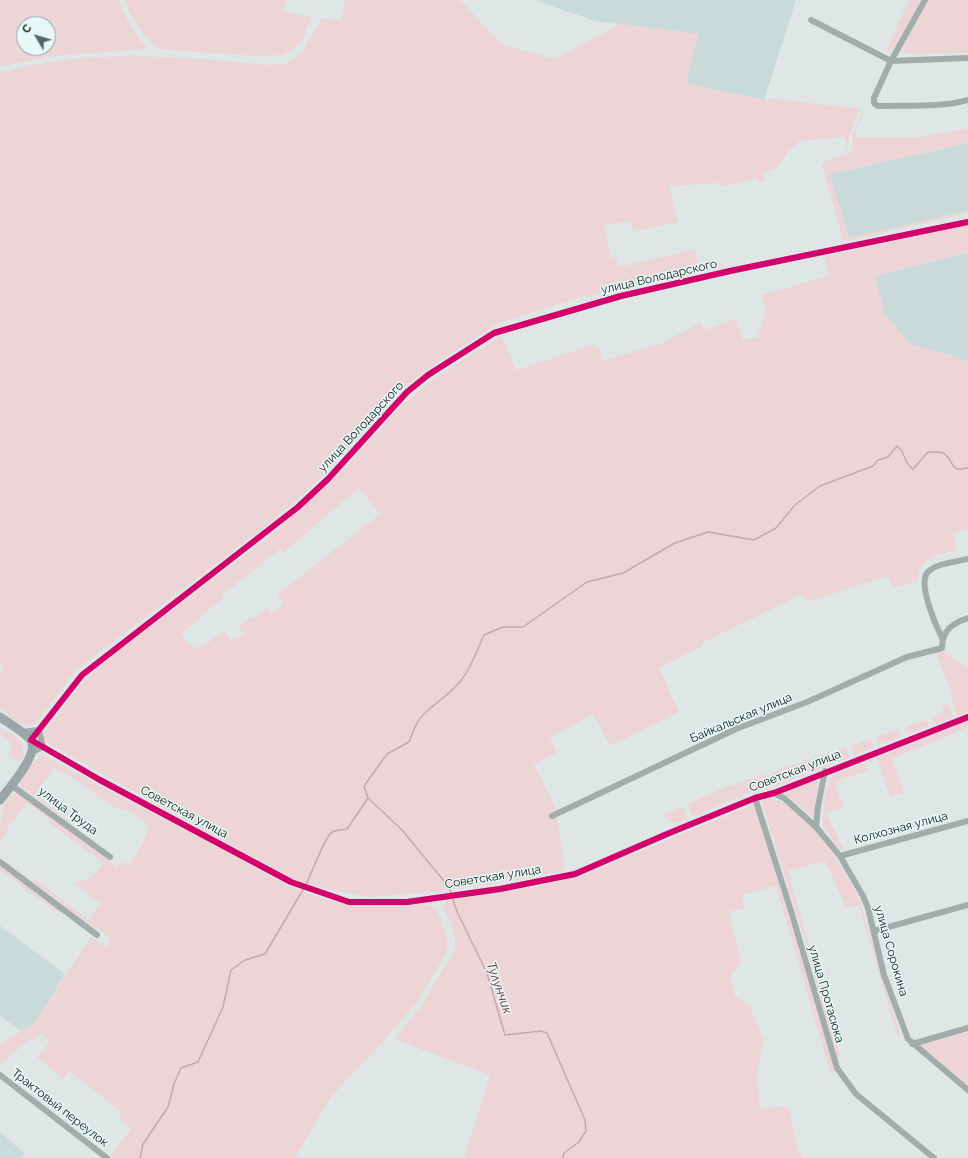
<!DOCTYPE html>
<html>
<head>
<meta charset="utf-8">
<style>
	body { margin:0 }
	#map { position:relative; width:968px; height:1158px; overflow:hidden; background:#dee7e6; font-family:Raleway,sans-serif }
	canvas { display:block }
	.north { position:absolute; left:16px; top:16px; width:40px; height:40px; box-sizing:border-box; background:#e7f8f7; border:1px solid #93a09f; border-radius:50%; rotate:308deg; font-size:11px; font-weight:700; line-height:16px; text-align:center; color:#151c1b }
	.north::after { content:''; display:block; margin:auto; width:14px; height:18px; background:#5b6362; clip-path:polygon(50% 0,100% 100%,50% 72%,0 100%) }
</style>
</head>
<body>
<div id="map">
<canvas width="968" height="1158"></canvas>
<div class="north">С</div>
</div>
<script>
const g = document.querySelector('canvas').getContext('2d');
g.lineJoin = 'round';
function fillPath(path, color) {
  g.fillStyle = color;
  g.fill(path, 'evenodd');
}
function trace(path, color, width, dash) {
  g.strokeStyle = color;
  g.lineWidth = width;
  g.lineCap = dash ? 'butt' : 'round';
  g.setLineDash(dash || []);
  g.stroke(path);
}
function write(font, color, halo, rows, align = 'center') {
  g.font = font + ' Raleway,sans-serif';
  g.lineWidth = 3;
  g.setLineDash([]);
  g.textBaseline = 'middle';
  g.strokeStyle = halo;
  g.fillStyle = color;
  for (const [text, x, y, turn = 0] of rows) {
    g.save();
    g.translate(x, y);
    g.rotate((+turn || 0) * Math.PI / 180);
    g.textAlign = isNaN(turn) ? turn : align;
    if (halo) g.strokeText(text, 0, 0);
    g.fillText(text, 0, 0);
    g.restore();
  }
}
fillPath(new Path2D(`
	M534,0H796L764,100L686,84L697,34L595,21Z
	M968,143V211L849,238L829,174Z
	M968,252V361L910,344L884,314L875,276Z
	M0,926L65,974L38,1019L34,1024L21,1031L0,1016Z
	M0,1132L25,1154L22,1158H0Z`), '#c9dad9');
fillPath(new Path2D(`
	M0,0H118C126,19 135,34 148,49L52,56L0,67ZM24,24H48V48H24Z
	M124,0H285L284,12L312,17L302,40L293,50L283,55L253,56L158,49C142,35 132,19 124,0Z
	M345,0H460L503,45L555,59L620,24L698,34L686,84L764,100L771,98L850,108L860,107L849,136L848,147L847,148L845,138L843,137L800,141L791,148L777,168L763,173L765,181L759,183L757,178L722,187L721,183L669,186L678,222L633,232L631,221L604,226L611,258L616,257L618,267L696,249L698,265L722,262V265L575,299L499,323L442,359L400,390L340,458L298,499L266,526L76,670L37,722C23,732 11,717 0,708V674L4,667L0,665V73C88,47 183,57 272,65L287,63L296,57L303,50L322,18L341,21Z
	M909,0H921L897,47L888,52L886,51Z
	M928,0H968V53L908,54L904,52L903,48Z
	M862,113H864L855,131L856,137H918L968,129V143L829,174L849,238L968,211V213L848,241L843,240L822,166C827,155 843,159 852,151L853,133Z
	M968,225V252L875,276L884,314L910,344L968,361V528L953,533L956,550C935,556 921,556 917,581L894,588L888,576L807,602L802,594L702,643L703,646L659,668L679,712L610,746L593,714L550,738L557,752L534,764L556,808L565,870L529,878L433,892L370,897L326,889L293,879L54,747L45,739L44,735L45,731L80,685L99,666L271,535L341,472L397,410L415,394L435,378L502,335L516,370L594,344L595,348L599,347L603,361L662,343L700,323L705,330L736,319L743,340L758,337L766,309L761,295L828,276L824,256ZM359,488L380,514L277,595L284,603L272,613L267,608L255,618L253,616L238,627L245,636L231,640L224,631L205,645L193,648L181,634L223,598L221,596L280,549L283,553Z
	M941,651L968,668V712L957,716L950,694L952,693L935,652Z
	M948,704L954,717L934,725L932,718L943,714L941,707Z
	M927,720L929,727L908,734L906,727Z
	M968,721V727L892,759L904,793L890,797L877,759L865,763L867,771L842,779L835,785L844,807L826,813L844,850L839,849L822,825L826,790L832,775Z
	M0,728L3,733L9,731C19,738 30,750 20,762L9,755L11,752L10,742L0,734Z
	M899,729L902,737L879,745L876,737Z
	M871,739L874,747L854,755L851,746Z
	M846,747L850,757L776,786L772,772Z
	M40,755L46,756C101,788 158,815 215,845C253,865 289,891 332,901C365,909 398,903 431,905L436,909L447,937L448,946L445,955L418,1001L387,1037L330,1098L295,1158H109L131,1129L118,1118L122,1112L69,1071L63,1079L37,1057L50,1042L42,1034L34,1040L31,1038L0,1065V1044L34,1024L91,937L105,947L111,939L97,928L95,930L0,857L34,881L35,879L88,920L100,904L73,882C91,879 93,876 104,863L48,822L50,820L27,803L7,828L9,830L0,842C0,827 0,793 19,793L117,867L122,861L129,866L138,852L149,829C142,817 130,810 117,809L73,778L54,768L35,794L84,834L25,790L19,784L21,778Z
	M768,774L771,787L746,794L693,817L687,804L726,787Z
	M815,779L817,780L818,783L814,818L787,796L785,792Z
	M769,798L785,803L809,823L828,847L858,895L899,1030L898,1039L859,905L846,908L825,861L788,871L841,1059L835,1055L806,944L761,800Z
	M754,804L835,1069L831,1075L776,886L742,895L745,908L729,912L741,961L730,977L735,997L749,1004L764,1041L757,1073L760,1109L786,1106L789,1109L798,1152L802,1158H464L490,1075L394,1039L422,1005L455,949V936L452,924L443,908L444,903L447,900L533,887L581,876Z
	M683,806L688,819L675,824L667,820L664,814Z
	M0,866L61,910L58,913L0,870Z
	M968,1031V1085L919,1045Z`), '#edd5d7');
trace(new Path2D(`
	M368,798L402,830L449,887L451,893
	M306,885C310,876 326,835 332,832C336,830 343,830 347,829L368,798L364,786L387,754L409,742C413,731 417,720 426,712C438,701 452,693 462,679C472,666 477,650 484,635L503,627H523L587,582L623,573L675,543L708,532L754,540L776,528L795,505L820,486L873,466L878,460L888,457L897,446C906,452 903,463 913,469L928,452C934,453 941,450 946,455C956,465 949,472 968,468
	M452,897L458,914L487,973L505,1035L541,1031L547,1033L585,1120L586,1131L579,1142L564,1153L563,1158
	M140,1158L143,1144L168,1107L174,1084L181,1068L198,1062L223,1007L231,970L245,960L265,954L304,888`), '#c9a6a9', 1.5);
trace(new Path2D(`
	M925,0L891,61L874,98V103L878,106C907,105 940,108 968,100
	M811,20L891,61L968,58
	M968,222L730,271L621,296L494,333L428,375L407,392L328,479L298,507L82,675L31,740L100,780L291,882L349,902H407L500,889L575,874L667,834L755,798L774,793L968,717
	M942,638C936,626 918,585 927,573C935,563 957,562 968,559
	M21,732L39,730L43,747L32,752
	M11,785L110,857
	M774,793L784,798L816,827L840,856L863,896L868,908L884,975L908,1039L968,1090
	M755,798L791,911L837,1068L856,1094L934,1158
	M552,816L736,729L807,702L907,657L942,648C942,631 952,623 968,618
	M816,827L818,806L825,771
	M840,856L968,821
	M0,862L97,935
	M874,931L968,905
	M912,1044L968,1028
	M0,1075L107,1158`), '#a2acab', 6);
trace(new Path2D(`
	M0,717C10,724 22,731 30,739C42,752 8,789 0,800`), '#9ba7a7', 9);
trace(new Path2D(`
	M968,222L730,271L621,296L494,333L428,375L407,392L328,479L298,507L82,675L31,740L100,780L291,882L349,902H407L500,889L575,874L667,834L755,798L774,793L968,717`), '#d6006c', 6);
write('12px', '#151c1b', '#e7f8f7', [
	["улица Володарского",659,277,-13],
	["улица Володарского",361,427,-47],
	["Байкальская улица",741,718,-23],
	["Советская улица",795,771,-21],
	["улица Труда",68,811,37],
	["Советская улица",184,812,28],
	["Колхозная улица",901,828,-15],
	["Советская улица",493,877,-9],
	["улица Сорокина",891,951,74],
	["улица Протасюка",826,994,74],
	["Трактовый переулок",60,1108,38]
]);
write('italic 13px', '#6e2b36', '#e7f8f7', [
	["Тулунчик",499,988,71]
]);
</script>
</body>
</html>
